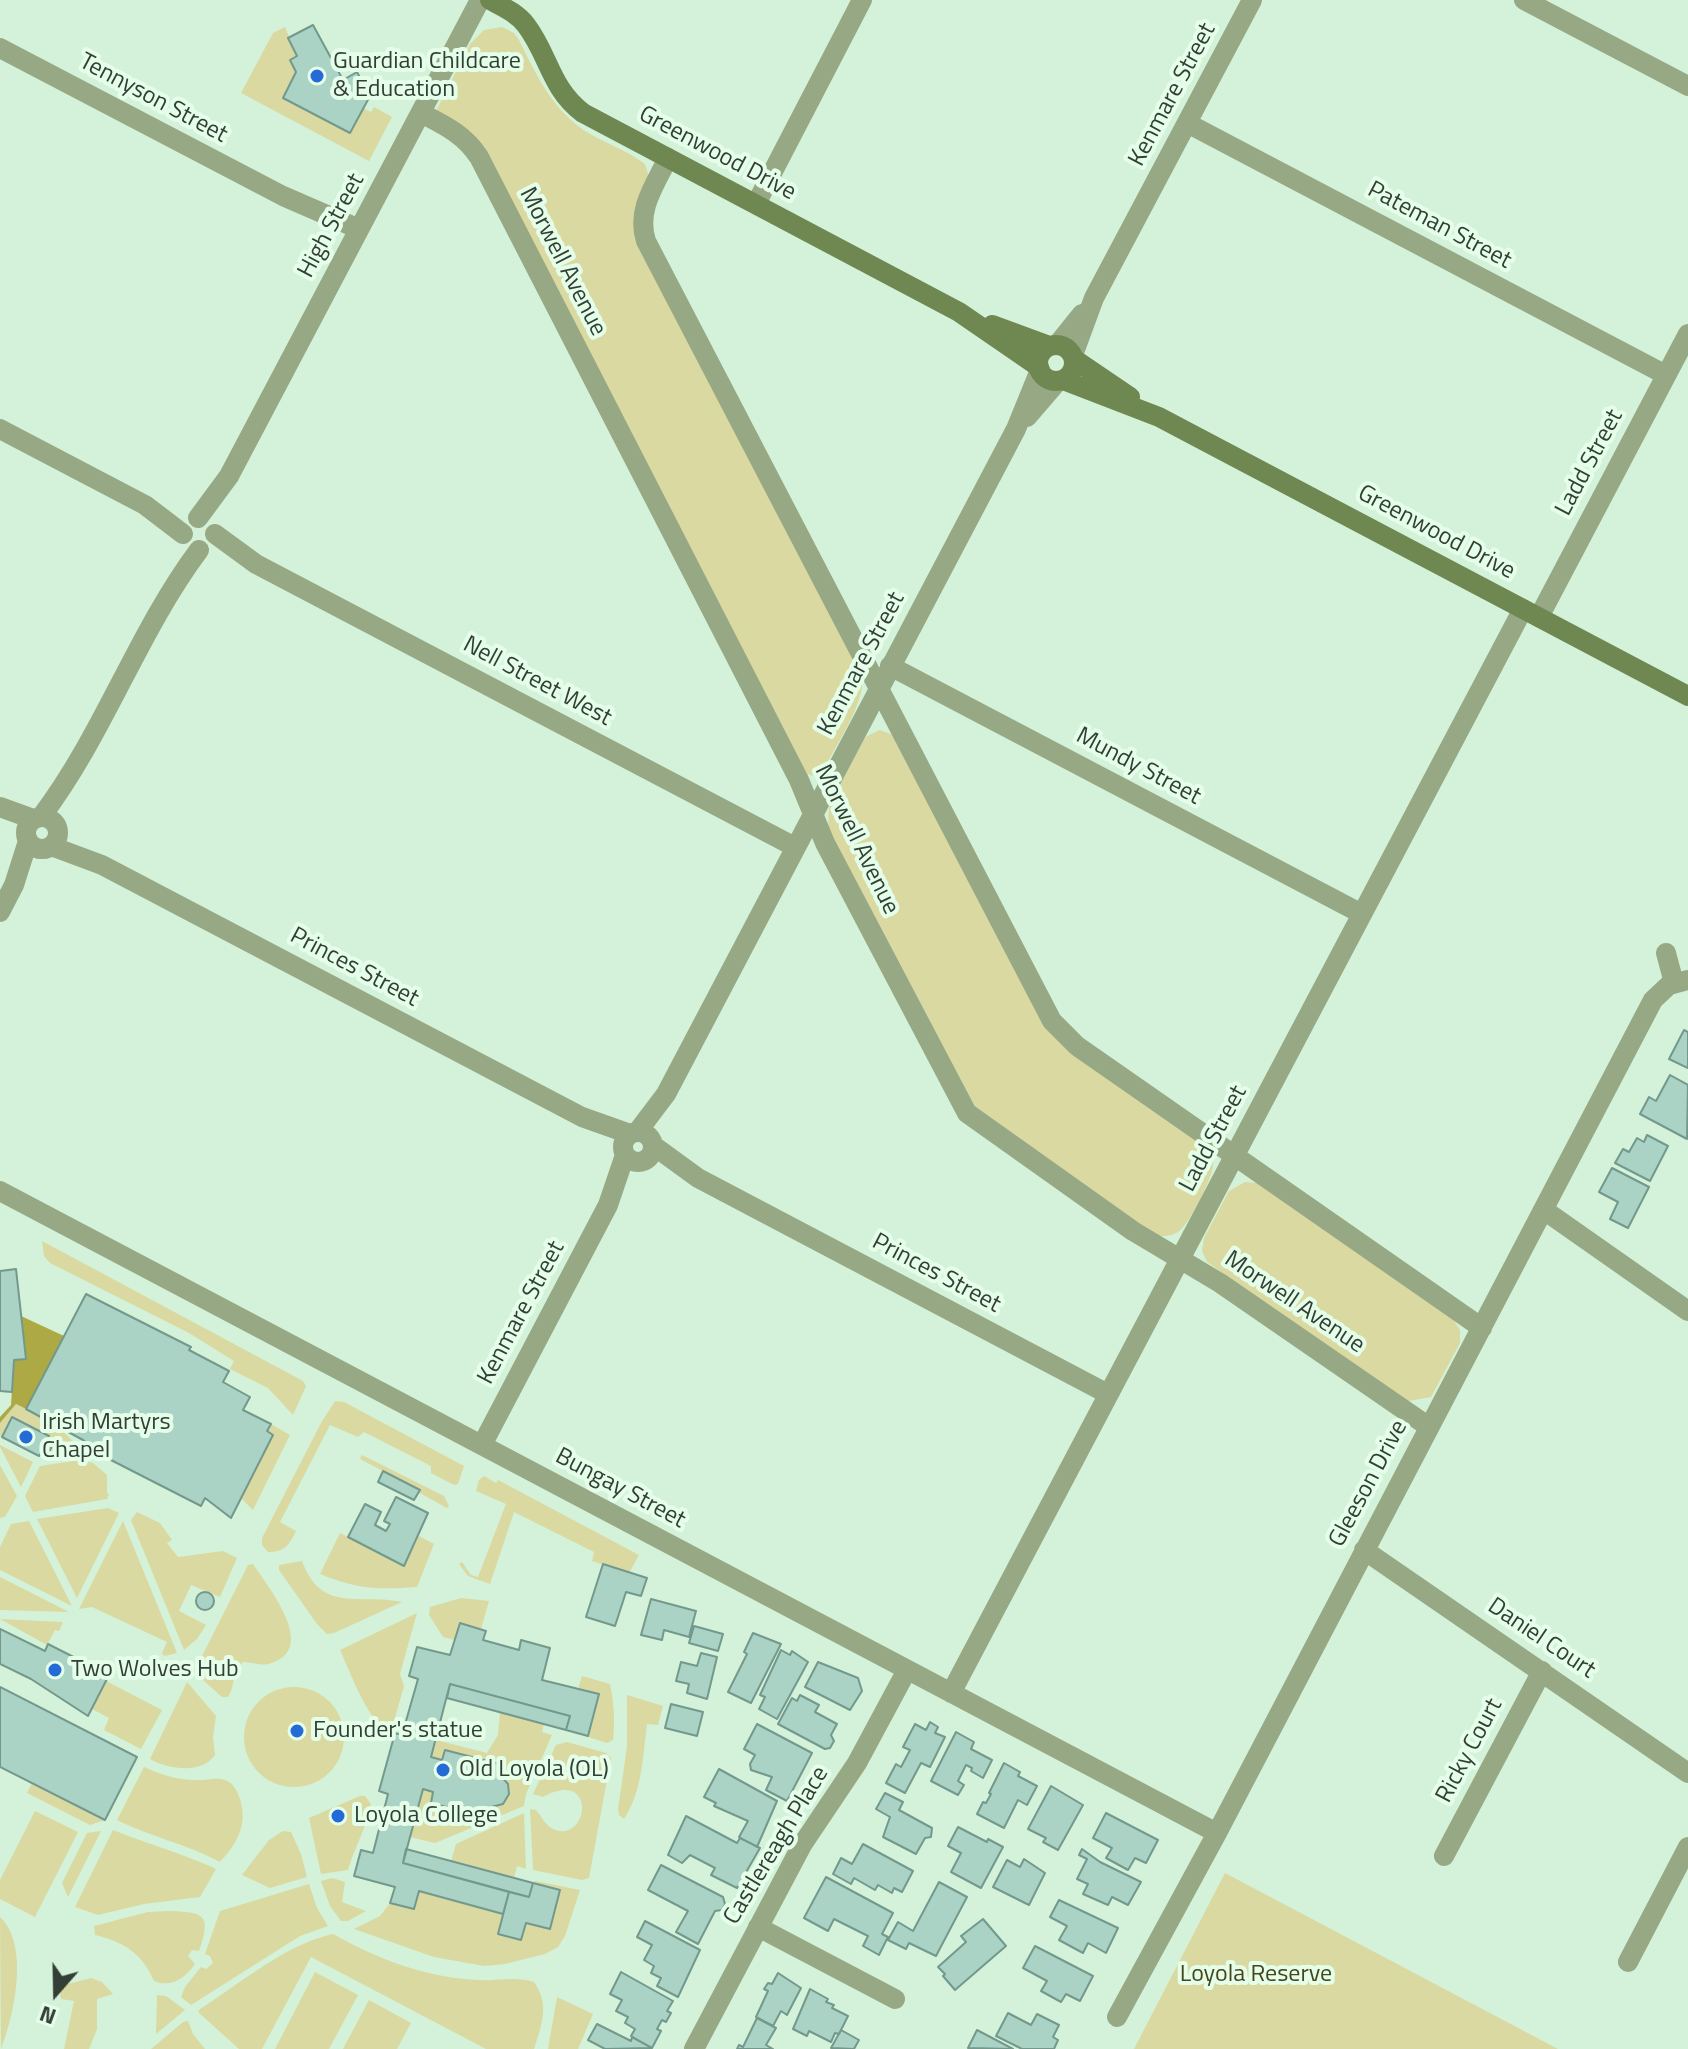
<!DOCTYPE html>
<html>
<head>
<meta charset="utf-8">
<style>
	body { margin:0 }
	#map { position:relative; width:1688px; height:2049px; overflow:hidden; background:#d3f2d9; font-family:"Titillium Web",sans-serif }
	canvas { display:block }
	.north { position:absolute; left:16px; top:1953px; width:80px; height:80px; -webkit-text-stroke:6px #e5fee9; paint-order:stroke; rotate:200deg; font-size:22px; font-weight:700; line-height:32px; text-align:center; color:#333f35 }
	.north::after { content:''; display:block; margin:auto; width:28px; height:36px; background:#333f35; clip-path:polygon(50% 0,100% 100%,50% 72%,0 100%) }
</style>
</head>
<body>
<div id="map">
<canvas width="1688" height="2049"></canvas>
<div class="north">N</div>
</div>
<script>
const g = document.querySelector('canvas').getContext('2d');
g.lineJoin = 'round';
function fillPath(path, color) {
  g.fillStyle = color;
  g.fill(path, 'evenodd');
}
function trace(path, color, width, dash) {
  g.strokeStyle = color;
  g.lineWidth = width;
  g.lineCap = dash ? 'butt' : 'round';
  g.setLineDash(dash || []);
  g.stroke(path);
}
function write(font, color, halo, rows, align = 'center') {
  g.font = font + ' "Titillium Web",sans-serif';
  g.lineWidth = 8;
  g.setLineDash([]);
  g.textBaseline = 'middle';
  g.strokeStyle = halo;
  g.fillStyle = color;
  for (const [text, x, y, turn = 0] of rows) {
    g.save();
    g.translate(x, y);
    g.rotate((+turn || 0) * Math.PI / 180);
    g.textAlign = isNaN(turn) ? turn : align;
    if (halo) g.strokeText(text, 0, 0);
    g.fillText(text, 0, 0);
    g.restore();
  }
}
fillPath(new Path2D(`
	M285,27L297,56L290,60L296,72L283,98L350,133L363,108L371,112L374,107L392,117L369,161L241,93L273,33Z
	M502,27L514,33L519,40C537,76 553,112 590,134C608,144 628,151 645,164L649,177L635,210V234L862,676C866,703 835,746 823,771L814,776L807,774L481,150L436,111L470,44L484,30Z
	M880,730L893,735L1040,1015L1211,1152C1213,1159 1214,1163 1212,1171C1209,1183 1189,1225 1178,1232C1170,1237 1162,1237 1154,1234L980,1116L828,828L829,806L863,741L867,736Z
	M1245,1182L1257,1183L1453,1319L1460,1330V1343L1431,1397L1409,1401L1397,1395L1207,1262L1202,1251L1204,1238L1229,1191Z
	M42,1241L303,1381L306,1386L293,1415L268,1388L230,1369L234,1361L189,1333L50,1263L44,1256Z
	M335,1401L344,1402L464,1466L458,1484L454,1485L431,1473V1466L364,1432L358,1437L330,1425L280,1522L296,1531C289,1545 285,1552 268,1552L262,1545V1538L321,1423Z
	M16,1404L57,1426L78,1446L76,1451L48,1454L53,1444L47,1441L49,1436L12,1418L2,1437L0,1436V1423Z
	M271,1424L290,1435L253,1510L241,1498L273,1435L267,1431Z
	M0,1445L33,1462L21,1487L0,1447Z
	M362,1455L444,1496L449,1506L447,1508L418,1492L419,1490L360,1459Z
	M80,1460L93,1463L107,1475V1493L109,1494L107,1499L33,1512L25,1496L40,1466Z
	M0,1465L17,1496L5,1517L0,1518Z
	M484,1476L496,1483L498,1480L639,1555L629,1573L592,1561L594,1552L514,1512L490,1584L468,1576L459,1564L462,1562L471,1575L478,1577L506,1504L476,1491L479,1480Z
	M108,1508L119,1513L77,1598L37,1519Z
	M137,1512L160,1523L172,1540L167,1543L178,1557L223,1551L237,1558L220,1597L191,1585L179,1611L206,1625L197,1639L184,1650L131,1520Z
	M29,1521L72,1606L0,1570V1547L11,1524Z
	M123,1521L177,1653L164,1656L162,1653L167,1642L92,1607L79,1609Z
	M340,1533L404,1566L419,1536L434,1544L417,1587C379,1590 356,1589 320,1574Z
	M302,1561C321,1614 360,1593 402,1602L334,1633L327,1634L317,1624L279,1570V1565Z
	M253,1564C268,1587 321,1651 268,1664C262,1666 251,1662 243,1662C231,1672 236,1685 228,1697H222L194,1672L248,1565Z
	M0,1577L69,1612L0,1610Z
	M461,1598L489,1601L481,1629L460,1623L455,1640L443,1637L429,1615L430,1607Z
	M417,1613L400,1674L404,1686L394,1721L386,1729C366,1718 350,1671 340,1650Z
	M0,1619L63,1622L59,1631L55,1630L47,1645Z
	M582,1676L610,1684C614,1703 615,1720 613,1740L607,1743L566,1730Z
	M106,1681L162,1710L141,1749L104,1730L109,1718L92,1709Z
	M187,1682L216,1716L213,1737L215,1755C201,1775 168,1769 150,1759Z
	M244 1737a50 50 0 1 1 100 0a50 50 0 1 1-100 0Z
	M627,1695L663,1706L658,1725L647,1724C643,1756 642,1792 624,1819L619,1815L618,1809L627,1747Z
	M500,1712L544,1724L542,1732L552,1735L526,1794L524,1806L435,1843L410,1837L423,1789L433,1792L431,1803L488,1818L491,1807L503,1804L509,1794L508,1784L500,1775L503,1765L445,1750L442,1760L431,1757L436,1740L487,1753L498,1735Z
	M567,1742L606,1753L611,1758L589,1878L582,1880L533,1870L530,1809L536,1810C542,1817 545,1825 553,1829C589,1845 598,1767 543,1797L533,1794L556,1745Z
	M144,1767C162,1775 180,1781 199,1780C208,1780 216,1777 225,1780C233,1783 237,1790 240,1799C248,1824 237,1844 220,1862C187,1844 151,1837 117,1820Z
	M32,1783L105,1820L90,1825L27,1793Z
	M360,1796H365L371,1804C366,1829 355,1846 348,1870L321,1874L309,1818Z
	M35,1811L78,1832L35,1917L0,1899V1880Z
	M524,1813L526,1869L517,1866L514,1878L451,1861L456,1844Z
	M113,1830C147,1844 182,1853 216,1869L200,1897L144,1904L98,1915L75,1907Z
	M101,1831L68,1897L62,1883L87,1833Z
	M283,1831L291,1832L301,1854L307,1877L270,1888L242,1875L269,1840Z
	M1225,1873L1558,2049H1134Z
	M332,1878L345,1882L342,1902L366,1911L348,1921H341L330,1906L321,1881Z
	M535,1881L580,1890L565,1936L558,1947L545,1954L505,1964L484,1966L434,1957L354,1929L380,1916L390,1903L414,1909L419,1891L503,1914L498,1934L521,1940L526,1923L559,1890L533,1883Z
	M309,1884L317,1908L328,1926L300,1936L191,2005L181,1997L185,1987L201,1967L206,1969L213,1963L210,1956L205,1954L220,1911Z
	M168,1911C204,1912 212,1914 199,1951L192,1950L188,1956L195,1964C185,1978 172,1988 154,1981C142,1953 124,1942 95,1935L94,1926L148,1912Z
	M0,1917C30,1945 14,2016 1,2049Z
	M333,1934C377,1959 427,1978 479,1980C498,1981 516,1976 534,1982C550,2005 542,2024 534,2049H486L311,1957L262,2049H239L198,2012L200,2009C241,1983 286,1944 333,1934Z
	M315,1972L358,1995L329,2049H275Z
	M91,1978L102,1982L113,1994L97,1999V2029L89,2049H64L74,2001L61,1999L60,1992L68,1984Z
	M157,1995L166,1996L185,2010L156,2034Z
	M557,1997L593,2014L578,2049H548Z
	M369,2000L411,2023L397,2049H343Z
	M188,2021L193,2034L205,2049H151L183,2022Z`), '#dad9a1');
fillPath(new Path2D(`
	M21,1316L64,1336L26,1409L16,1404L0,1423V1417L11,1405L14,1360L26,1358Z`), '#ada945');
const building = new Path2D(`
	M313,25L343,80L357,72L370,96L350,133L283,98L296,72L290,60L297,56L288,38Z
	M1684,1030L1688,1032V1068L1669,1059Z
	M1670,1075L1688,1085L1687,1139L1640,1114L1649,1097L1656,1101Z
	M1647,1135L1668,1146L1650,1181L1615,1163L1623,1149L1629,1152L1637,1138L1644,1142Z
	M1612,1168L1649,1187L1628,1228L1610,1219L1618,1202L1599,1192Z
	M16,1269L26,1359L14,1360L12,1392L0,1391V1271Z
	M86,1294L191,1347L189,1350L229,1371L223,1382L250,1397L243,1410L271,1424L267,1431L273,1435L231,1518L205,1498L201,1506L107,1458L83,1440L26,1409Z
	M12,1417L49,1436L47,1441L53,1444L48,1454L42,1451L39,1456L2,1437Z
	M383,1471L420,1490L414,1500L378,1482Z
	M396,1497L428,1513L404,1566L348,1537L365,1504L381,1512L375,1525L386,1531L390,1524L384,1521Z
	M603,1564L647,1578L641,1596L626,1592L615,1626L586,1617Z
	M196 1601a9 9 0 1 1 18 0a9 9 0 1 1-18 0Z
	M651,1599L696,1611L689,1637L664,1630L662,1640L641,1635Z
	M460,1623L486,1631L483,1640L519,1650L521,1640L550,1648L542,1680L599,1694L588,1736L566,1730L570,1716L450,1684L431,1757L442,1760L445,1750L503,1765L500,1775L508,1784L509,1794L503,1804L491,1807L488,1818L431,1803L433,1792L423,1789L403,1863L509,1892L503,1914L419,1891L414,1909L390,1903L395,1887L354,1876L361,1850L373,1853L388,1794L379,1791L395,1733L402,1735L418,1679L409,1676L417,1647L450,1655Z
	M694,1626L723,1634L718,1651L689,1643Z
	M0,1629L45,1651L48,1644L109,1675L88,1716L31,1679L0,1664Z
	M753,1633L781,1644L751,1703L728,1692L747,1654L744,1652Z
	M781,1650L790,1655L792,1651L808,1662L777,1719L759,1709L765,1697L760,1695Z
	M701,1653L717,1657L707,1699L687,1693L689,1684L676,1681L681,1662L697,1666Z
	M818,1662L858,1678L862,1691L850,1710L805,1687Z
	M450,1684L570,1716L566,1730L447,1698Z
	M0,1687L137,1757L105,1820L0,1767Z
	M800,1695L819,1705L815,1712L837,1724L831,1735L834,1741L830,1748L825,1749L778,1724L792,1698L797,1701Z
	M671,1704L703,1712L697,1736L665,1728Z
	M930,1722L938,1727L935,1733L945,1737L930,1767L921,1763L905,1793L886,1783L896,1764L901,1767L910,1750L903,1747L915,1724L926,1730Z
	M757,1724L812,1753L787,1801L766,1790L772,1777L751,1770L750,1764L755,1755L744,1749Z
	M956,1732L974,1742L971,1749L992,1760L983,1778L971,1771L972,1768L966,1765L958,1781L964,1785L958,1795L931,1781Z
	M1004,1763L1020,1772L1018,1776L1037,1786L1027,1805L1018,1800L1004,1828L977,1814L983,1802L986,1803L991,1794L989,1793Z
	M719,1769L777,1801L757,1847L739,1837L748,1821L714,1806L716,1803L704,1797Z
	M1051,1786L1083,1805L1058,1850L1043,1842L1046,1838L1028,1829Z
	M885,1793L903,1802L899,1810L932,1828L931,1837L925,1838L916,1854L883,1837L890,1817L876,1809Z
	M1106,1813L1158,1840L1146,1863L1135,1858L1128,1870L1106,1858L1112,1848L1093,1838Z
	M686,1816L737,1843L740,1838L760,1848L737,1888L711,1875L715,1868L690,1855L682,1863L668,1855Z
	M958,1827L987,1842L988,1839L1003,1847L981,1888L951,1872L961,1853L948,1846Z
	M863,1844L913,1871L902,1892L894,1888L892,1893L878,1885L875,1890L854,1878L851,1884L833,1874L841,1858L852,1864Z
	M406,1849L533,1883L529,1897L403,1863Z
	M1082,1849L1100,1862L1141,1882L1128,1905L1112,1897L1108,1905L1083,1894L1088,1884L1077,1879L1087,1859L1079,1855Z
	M1024,1859L1045,1873L1029,1905L993,1887L1007,1860L1020,1867Z
	M661,1865L723,1897L725,1904L722,1910L715,1911L698,1944L676,1932L688,1911L648,1890Z
	M826,1877L893,1913L882,1934L888,1937L879,1955L863,1946L868,1936L834,1919L828,1931L804,1918Z
	M939,1882L967,1897L936,1956L909,1943L906,1949L888,1940L898,1922L913,1931Z
	M533,1883L560,1890L550,1929L526,1923L521,1940L498,1934L509,1892L529,1897Z
	M1059,1900L1118,1928L1106,1953L1088,1943L1083,1953L1059,1940L1067,1926L1050,1917Z
	M983,1919L1006,1946L955,1990L943,1976L945,1974L938,1967L966,1942L961,1936Z
	M645,1921L700,1950L678,1997L657,1986L661,1978L651,1973L654,1966L644,1960L652,1945L637,1937Z
	M1035,1946L1093,1976L1080,2001L1066,1994L1061,2002L1041,1991L1047,1981L1023,1968Z
	M621,1972L673,2001L667,2011L671,2013L666,2022L662,2020L657,2029L661,2031L652,2048L631,2036L635,2029L625,2023L628,2017L616,2011L622,2000L610,1994Z
	M778,1973L801,1988L787,2015L781,2011L773,2026L756,2017L768,1991L764,1989L768,1983L772,1984Z
	M810,1989L828,1999L826,2002L834,2005L832,2008L848,2016L839,2034L835,2033L831,2042L809,2031L807,2036L793,2029Z
	M1008,2013L1031,2025L1037,2014L1059,2025L1053,2037L1058,2040L1054,2049H1022L996,2036Z
	M757,2018L776,2028L766,2045L773,2049H737L739,2045L743,2047Z
	M597,2024L631,2041L632,2037L652,2048L605,2049L588,2040Z
	M841,2030L859,2040L854,2049L831,2048Z
	M977,2030L1013,2049L968,2048Z`);
fillPath(building, '#aad2c5');
trace(building, '#72998c', 2);
trace(new Path2D(`
	M1524,0L1688,86
	M0,48L283,196L359,229
	M421,113C444,125 464,134 479,157L799,780L825,843L967,1113L1133,1231L1220,1283L1429,1427
	M1187,123L1666,375
	M668,158C655,185 636,210 646,241L1052,1021L1077,1046L1482,1328
	M756,204L862,0
	M1057,345L1082,314
	M1073,355L1094,298L1252,0
	M1027,417L1058,381
	M0,429L145,505L183,534
	M198,518L229,476L480,0
	M215,534L256,564L795,847
	M1539,617L1688,334
	M890,666L1362,914
	M0,807L33,819
	M41,817C104,734 137,633 199,550
	M26 833a16 16 0 1 1 32 0a16 16 0 1 1-32 0Z
	M51,846L102,865L582,1117L630,1134
	M0,912L14,885L28,841
	M1666,953L1674,983
	M638,1131L666,1094L1016,429L1040,370
	M623 1147a15 15 0 1 1 30 0a15 15 0 1 1-30 0Z
	M654,1146L698,1178L1108,1394
	M0,1191L1217,1833
	M1544,1210L1688,1311
	M482,1445L608,1205L625,1155
	M1364,1550L1688,1773
	M951,1693L1523,609
	M1444,1856L1542,1671
	M758,1927L895,1999
	M1628,1962L1688,1847
	M1117,2017L1217,1833L1653,1000L1669,985L1688,980
	M694,2049L802,1845L857,1763L907,1670`), '#97a884', 20);
trace(new Path2D(`
	M490,0C503,7 517,13 526,25C549,55 550,88 583,113L959,312L1039,367
	M992,325L1049,346
	M1038 363a18 18 0 1 1 36 0a18 18 0 1 1-36 0Z
	M1074,359L1130,397
	M1063,380L1159,417L1688,696`), '#6f8852', 20);
for (const [x, y, r, color] of [
	[317,76,8,"#256bd7"],
	[26,1437,8,"#256bd7"],
	[55,1670,8,"#256bd7"],
	[297,1731,8,"#256bd7"],
	[443,1770,8,"#256bd7"],
	[338,1816,8,"#256bd7"]
]) {
  const dot = new Path2D();
  dot.arc(x, y, r, 0, 2 * Math.PI);
  g.fillStyle = color;
  g.fill(dot);
  trace(dot, '#e5fee9', 3);
}
write('24px', '#333f35', '#e5fee9', [
	["Guardian Childcare",333,62],
	["& Education",333,90],
	["Irish Martyrs",42,1423],
	["Chapel",42,1451],
	["Two Wolves Hub",71,1670],
	["Founder's statue",313,1731],
	["Old Loyola (OL)",459,1770],
	["Loyola College",354,1816]
], 'left');
write('24px', '#333f35', '#e5fee9', [
	["Kenmare Street",1173,95,-62],
	["Tennyson Street",153,99,28],
	["Greenwood Drive",717,154,28],
	["High Street",332,226,-62],
	["Pateman Street",1439,226,28],
	["Morwell Avenue",562,262,63],
	["Ladd Street",1590,463,-62],
	["Greenwood Drive",1436,533,28],
	["Kenmare Street",862,664,-62],
	["Nell Street West",537,682,28],
	["Mundy Street",1138,767,28],
	["Morwell Avenue",856,840,64],
	["Princes Street",354,968,28],
	["Ladd Street",1214,1139,-62],
	["Princes Street",936,1274,28],
	["Morwell Avenue",1294,1303,34],
	["Kenmare Street",522,1313,-62],
	["Gleeson Drive",1369,1484,-62],
	["Bungay Street",620,1489,28],
	["Daniel Court",1541,1639,34],
	["Ricky Court",1470,1751,-62],
	["Castlereagh Place",777,1846,-59]
]);
write('24px', '#46451c', '#e5fee9', [
	["Loyola Reserve",1256,1975]
]);
</script>
</body>
</html>
